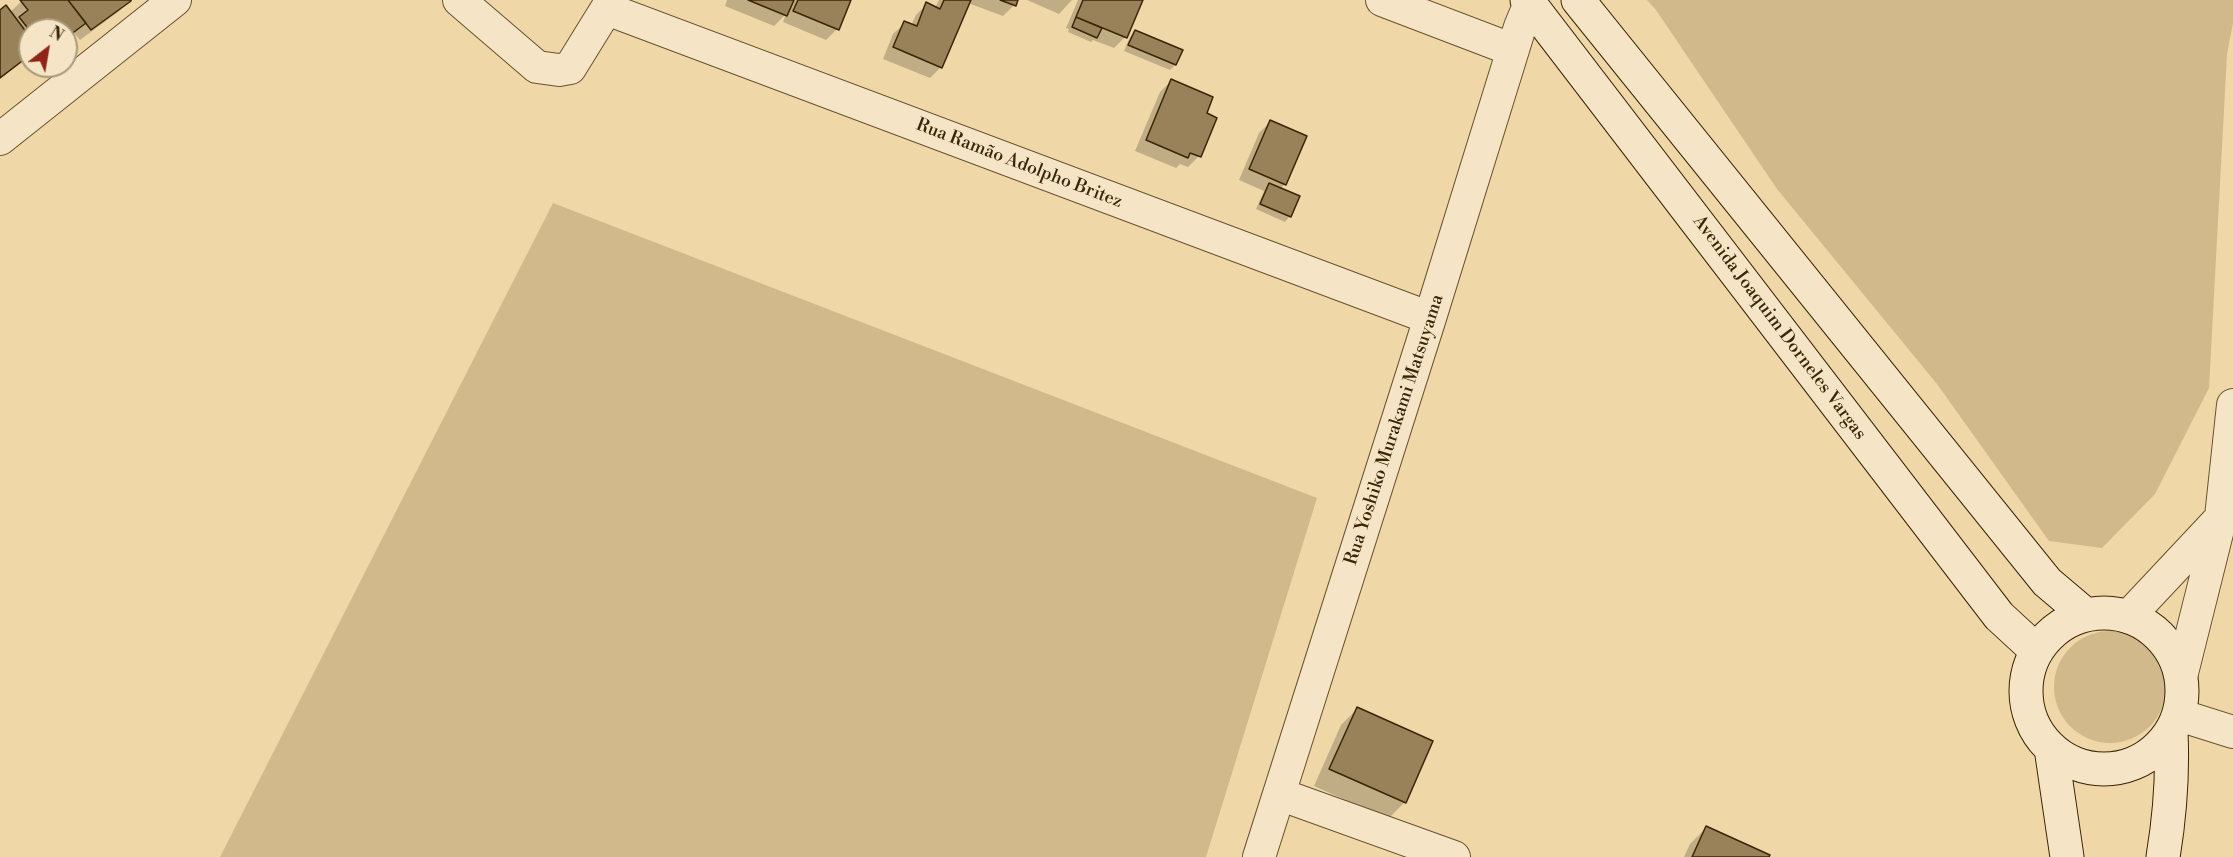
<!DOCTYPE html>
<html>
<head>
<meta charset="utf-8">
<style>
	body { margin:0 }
	#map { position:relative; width:2233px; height:857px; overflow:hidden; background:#f0d7a7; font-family:"Libre Bodoni",serif }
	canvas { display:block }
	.north { position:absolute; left:18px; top:18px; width:60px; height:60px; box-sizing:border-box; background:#f5e5c6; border:2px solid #aa9879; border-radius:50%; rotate:31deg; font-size:16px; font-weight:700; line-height:24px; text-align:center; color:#3a2505 }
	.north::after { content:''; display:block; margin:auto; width:21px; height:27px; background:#8f2418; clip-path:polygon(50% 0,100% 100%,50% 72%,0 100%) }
</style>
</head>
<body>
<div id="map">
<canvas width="2233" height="857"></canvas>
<div class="north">N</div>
</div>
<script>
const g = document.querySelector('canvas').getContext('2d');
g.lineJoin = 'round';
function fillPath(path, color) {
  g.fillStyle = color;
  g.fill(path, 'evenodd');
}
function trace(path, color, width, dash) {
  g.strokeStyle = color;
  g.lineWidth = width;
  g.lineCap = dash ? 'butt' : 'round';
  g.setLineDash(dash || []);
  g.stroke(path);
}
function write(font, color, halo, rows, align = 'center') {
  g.font = font + ' "Libre Bodoni",serif';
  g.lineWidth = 4.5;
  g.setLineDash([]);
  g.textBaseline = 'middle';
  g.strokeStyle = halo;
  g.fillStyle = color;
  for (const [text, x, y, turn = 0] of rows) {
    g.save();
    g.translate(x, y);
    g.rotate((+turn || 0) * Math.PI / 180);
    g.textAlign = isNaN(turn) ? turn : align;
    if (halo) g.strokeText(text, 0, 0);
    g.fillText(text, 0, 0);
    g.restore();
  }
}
fillPath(new Path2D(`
	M1647,0H2233V23L2227,54L2209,388L2155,494L2102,548L2049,541L1937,384L1777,189L1656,10Z
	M553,203L1317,498L1206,857H220Z
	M2054 687a56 56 0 1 1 112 0a56 56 0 1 1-112 0Z`), '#d1b98b');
fillPath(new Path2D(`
	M23,0H129V1L118,12L80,40L74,33L66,39V30H30V56L0,79V12L9,13Z
	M727,0H849L837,29L826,40L783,22L786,14L774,26L725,6Z
	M939,0H1016L1014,5L1003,16L968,3L941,67L930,78L883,59L893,34L905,23L911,26L916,15L927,4L935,8Z
	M1027,0H1072L1059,14Z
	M1078,0H1141L1125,37L1114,48L1093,40L1091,42L1068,32L1069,29L1066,28Z
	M1135,32L1181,51L1175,65L1170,70L1124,51L1130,37Z
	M1171,81L1205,114L1199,156L1188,167L1180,164L1176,168L1135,151L1160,92Z
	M1270,122L1285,184L1280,189L1290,216L1285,222L1256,209L1264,191L1239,180L1259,133Z
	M1357,709L1405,802L1388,819L1314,786L1341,725Z
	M1706,828L1767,857H1684L1690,844Z`), '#0003');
const building = new Path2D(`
	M20,0H68L86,23L66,38V30L30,31L19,17L28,10Z
	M68,0H131V1L91,30Z
	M748,0H794L787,16Z
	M798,0H851L839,30L793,11Z
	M944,0H971L942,68L893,47L904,21L917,26L926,2L940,9Z
	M1000,0H1018L1016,6Z
	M1083,0H1143L1127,38L1076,17Z
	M6,5L30,37V55L0,78V10Z
	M1076,17L1102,28L1097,38L1072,27Z
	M1135,30L1183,50L1176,65L1128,45Z
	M1171,79L1213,97L1207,113L1217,118L1201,157L1190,153L1188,158L1146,140Z
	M1270,120L1307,136L1286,185L1249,169Z
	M1269,183L1300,196L1291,217L1260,204Z
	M1357,707L1433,741L1406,803L1329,769Z
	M1706,826L1770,855L1769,857H1692Z`);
fillPath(building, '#998259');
trace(building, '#3a2505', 1.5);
const street = new Path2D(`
	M459,0L537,67L559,70L570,68L612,0
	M1382,0L1513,50
	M607,9L1430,318
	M0,139L175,0
	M2128,617L2219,520
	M2181,677L2221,517L2233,405
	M2179,715L2233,732
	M1279,794L1454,857
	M1259,857L1430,318L1520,27L1530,3`);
const secondary = new Path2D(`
	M1527,0L1999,616L2037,651
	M1578,0L2047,582L2086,615
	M2026 691a78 78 0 1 1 156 0a78 78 0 1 1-156 0Z
	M2051,748L2067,857
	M2163,857C2170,815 2173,775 2171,732`);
trace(street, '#68522e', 34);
trace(secondary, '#3a2505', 35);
trace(street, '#f5e5c6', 32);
trace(secondary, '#f5e5c6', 33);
write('18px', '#3a2505', '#f5e5c6', [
	["Rua Ramão Adolpho Britez",1019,164,21],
	["Avenida Joaquim Dorneles Vargas",1779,328,53],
	["Rua Yoshiko Murakami Matsuyama",1395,430,-72]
]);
</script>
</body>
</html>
